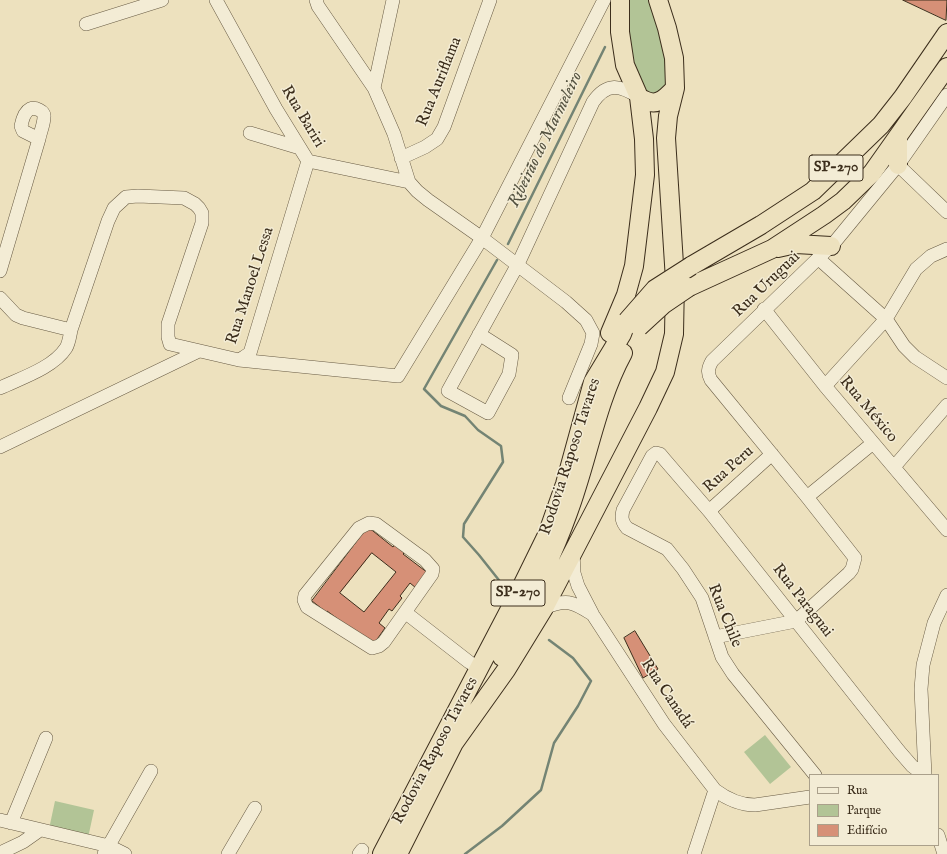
<!DOCTYPE html>
<html>
<head>
<meta charset="utf-8">
<style>
	body { margin:0 }
	#map { position:relative; width:947px; height:854px; overflow:hidden; background:#ede1be; font-family:"IM FELL English",serif }
	canvas { display:block }
	.legend { position:absolute; left:809px; top:774px; width:130px; height:72px; box-sizing:border-box; background:#f3ecd5; border:1px solid #aaa08b; margin:0; padding:5px 7px; list-style:none; font-size:12px; color:#3c2e1c }
	.legend li { display:flex; align-items:center; gap:8px; height:20px }
	.legend b { width:20px; border:1px solid #aaa08b }
</style>
</head>
<body>
<div id="map">
<canvas width="947" height="854"></canvas>
<ul class="legend">
<li><b style="height:5px;background:#f3ecd5"></b>Rua</li>
<li><b style="height:11px;background:#b2c496"></b>Parque</li>
<li><b style="height:11px;background:#d69077"></b>Edifício</li>
</ul>
</div>
<script>
const g = document.querySelector('canvas').getContext('2d');
g.lineJoin = 'round';
function fillPath(path, color) {
  g.fillStyle = color;
  g.fill(path, 'evenodd');
}
function trace(path, color, width, dash) {
  g.strokeStyle = color;
  g.lineWidth = width;
  g.lineCap = dash ? 'butt' : 'round';
  g.setLineDash(dash || []);
  g.stroke(path);
}
function write(font, color, halo, rows, align = 'center') {
  g.font = font + ' "IM FELL English",serif';
  g.lineWidth = 3;
  g.setLineDash([]);
  g.textBaseline = 'middle';
  g.strokeStyle = halo;
  g.fillStyle = color;
  for (const [text, x, y, turn = 0] of rows) {
    g.save();
    g.translate(x, y);
    g.rotate((+turn || 0) * Math.PI / 180);
    g.textAlign = isNaN(turn) ? turn : align;
    if (halo) g.strokeText(text, 0, 0);
    g.fillText(text, 0, 0);
    g.restore();
  }
}
fillPath(new Path2D(`
	M628,0H652L671,73L662,98L645,94L632,67L626,23Z
	M765,735L791,767L770,784L744,752Z
	M55,801L94,810L88,838L49,829Z`), '#b2c496');
trace(new Path2D(`
	M508,244L605,47
	M497,260L424,389L441,406L465,416L478,430L501,446L503,462L464,524L463,537L479,555L502,584
	M465,854L502,826L541,790L554,743L578,706L591,681L573,658L549,640`), '#748474', 2.5);
const building = new Path2D(`
	M903,0H947L946,20Z
	M368,527L393,547L395,544L405,552L403,554L428,573L416,588L410,583L400,596L402,598L392,611L389,609L379,623L385,628L373,645L327,611L326,612L312,601ZM372,553L396,572L364,612L340,593Z
	M635,631L658,669L643,678L624,638Z`);
fillPath(building, '#d69077');
trace(building, '#3c2e1c', 1);
const minor = new Path2D(`
	M216,0L276,109L308,161L409,182
	M316,0L318,6L374,88L394,134L409,182L417,191L428,200L482,238L566,302L586,320L593,333L591,344L569,398
	M86,24L162,0
	M374,88L393,0
	M250,133L300,148
	M401,158L425,147L437,139L444,127L490,0
	M898,165L947,212
	M819,259L886,319L904,346L915,357L947,378
	M0,271L39,139C40,133 44,124 44,117C45,111 35,107 30,109C24,112 22,121 21,126L23,131L39,139
	M0,298L16,315L23,318L71,330
	M764,309L825,386L947,530
	M479,334L512,355L509,374L488,413L448,391L518,264L593,102C607,82 620,85 639,97
	M239,360L398,376L482,238L604,0
	M825,386L886,319L916,269L931,256L947,249
	M0,388C21,378 53,368 66,348C69,343 70,335 71,330L108,221L114,208L126,197L138,196L184,198L195,204L199,208L202,213V223L168,324V337L170,344L239,360L244,357L250,353L308,161
	M0,447L199,351
	M894,467L947,405
	M807,497L873,443
	M709,511L772,454
	M369,523L376,524L425,560L433,569L432,574L384,642L379,646L372,648L307,607L304,600L305,595L359,528Z
	M573,552L574,573L578,586L593,615L664,724L715,790C727,799 740,805 755,805L810,797
	M544,608C566,599 572,601 592,614
	M406,613L469,662L479,668
	M796,621L849,573L852,569L855,558L807,497L711,380C707,373 708,368 712,361L834,243L898,165L947,95
	M715,637L796,621
	M815,775L733,674L722,657L702,598L683,569L667,549L627,528C622,522 621,518 623,510L652,456L656,453L660,454L665,460L709,511L899,751L912,766L924,775
	M925,775L921,689L923,665L934,623L947,595
	M0,820L109,846L125,854
	M11,823L46,738
	M938,835L944,854
	M0,853L23,842L40,830
	M104,854L151,771
	M228,854L255,808
	M359,854L362,850
	M694,854L715,790`);
const highway = new Path2D(`
	M639,97C655,108 663,101 675,88
	M898,165V136
	M778,248L796,244L831,246
	M691,266L761,225L813,191L881,125L903,97L947,33
	M689,287L772,249L824,215L843,201L872,173L947,67
	M610,333L626,295L634,266L645,175L644,139L639,97L625,65L620,32V0
	M502,657C525,610 550,563 568,513C588,460 596,403 623,353
	M454,743L506,670L544,608L648,408L665,372L674,334L675,280L666,138L668,116L675,88L674,58L667,28L658,0
	M382,854L521,588L547,535L565,484L593,382L622,334L627,321
	M398,854L456,739`);
trace(minor, '#685b44', 14);
trace(highway, '#3c2e1c', 20);
trace(minor, '#f3ecd5', 13);
trace(highway, '#ede1be', 18);
const highwayBridge = new Path2D(`
	M627,321L655,289L691,266
	M639,327L664,304L689,287`);
trace(highwayBridge, '#3c2e1c', 20, []);
trace(highwayBridge, '#ede1be', 18);
for (const [x, y, w] of [
	[836,168,54],
	[518,593,54]
]) {
  const box = new Path2D();
  box.roundRect(x - w / 2, y - 13, w, 26, 3);
  g.fillStyle = '#f3ecd5';
  g.fill(box);
  trace(box, '#3c2e1c', 1);
}
write('bold 15px', '#3c2e1c', null, [
	["SP-270",836,168],
	["SP-270",518,593]
]);
write('16px', '#3c2e1c', '#f3ecd5', [
	["Rua Auriflama",440,82,-68],
	["Rua Bariri",302,117,59],
	["Rua Uruguai",767,285,-44],
	["Rua Manoel Lessa",251,286,-72],
	["Rua México",868,410,50],
	["Rodovia Raposo Tavares",571,457,-72],
	["Rua Peru",729,470,-42],
	["Rua Paraguai",802,601,52],
	["Rua Chile",724,616,68],
	["Rua Canadá",666,694,56],
	["Rodovia Raposo Tavares",436,751,-62]
]);
write('italic 17px', '#545240', '#f3ecd5', [
	["Ribeirão do Marmeleiro",546,140,-64]
]);
</script>
</body>
</html>
